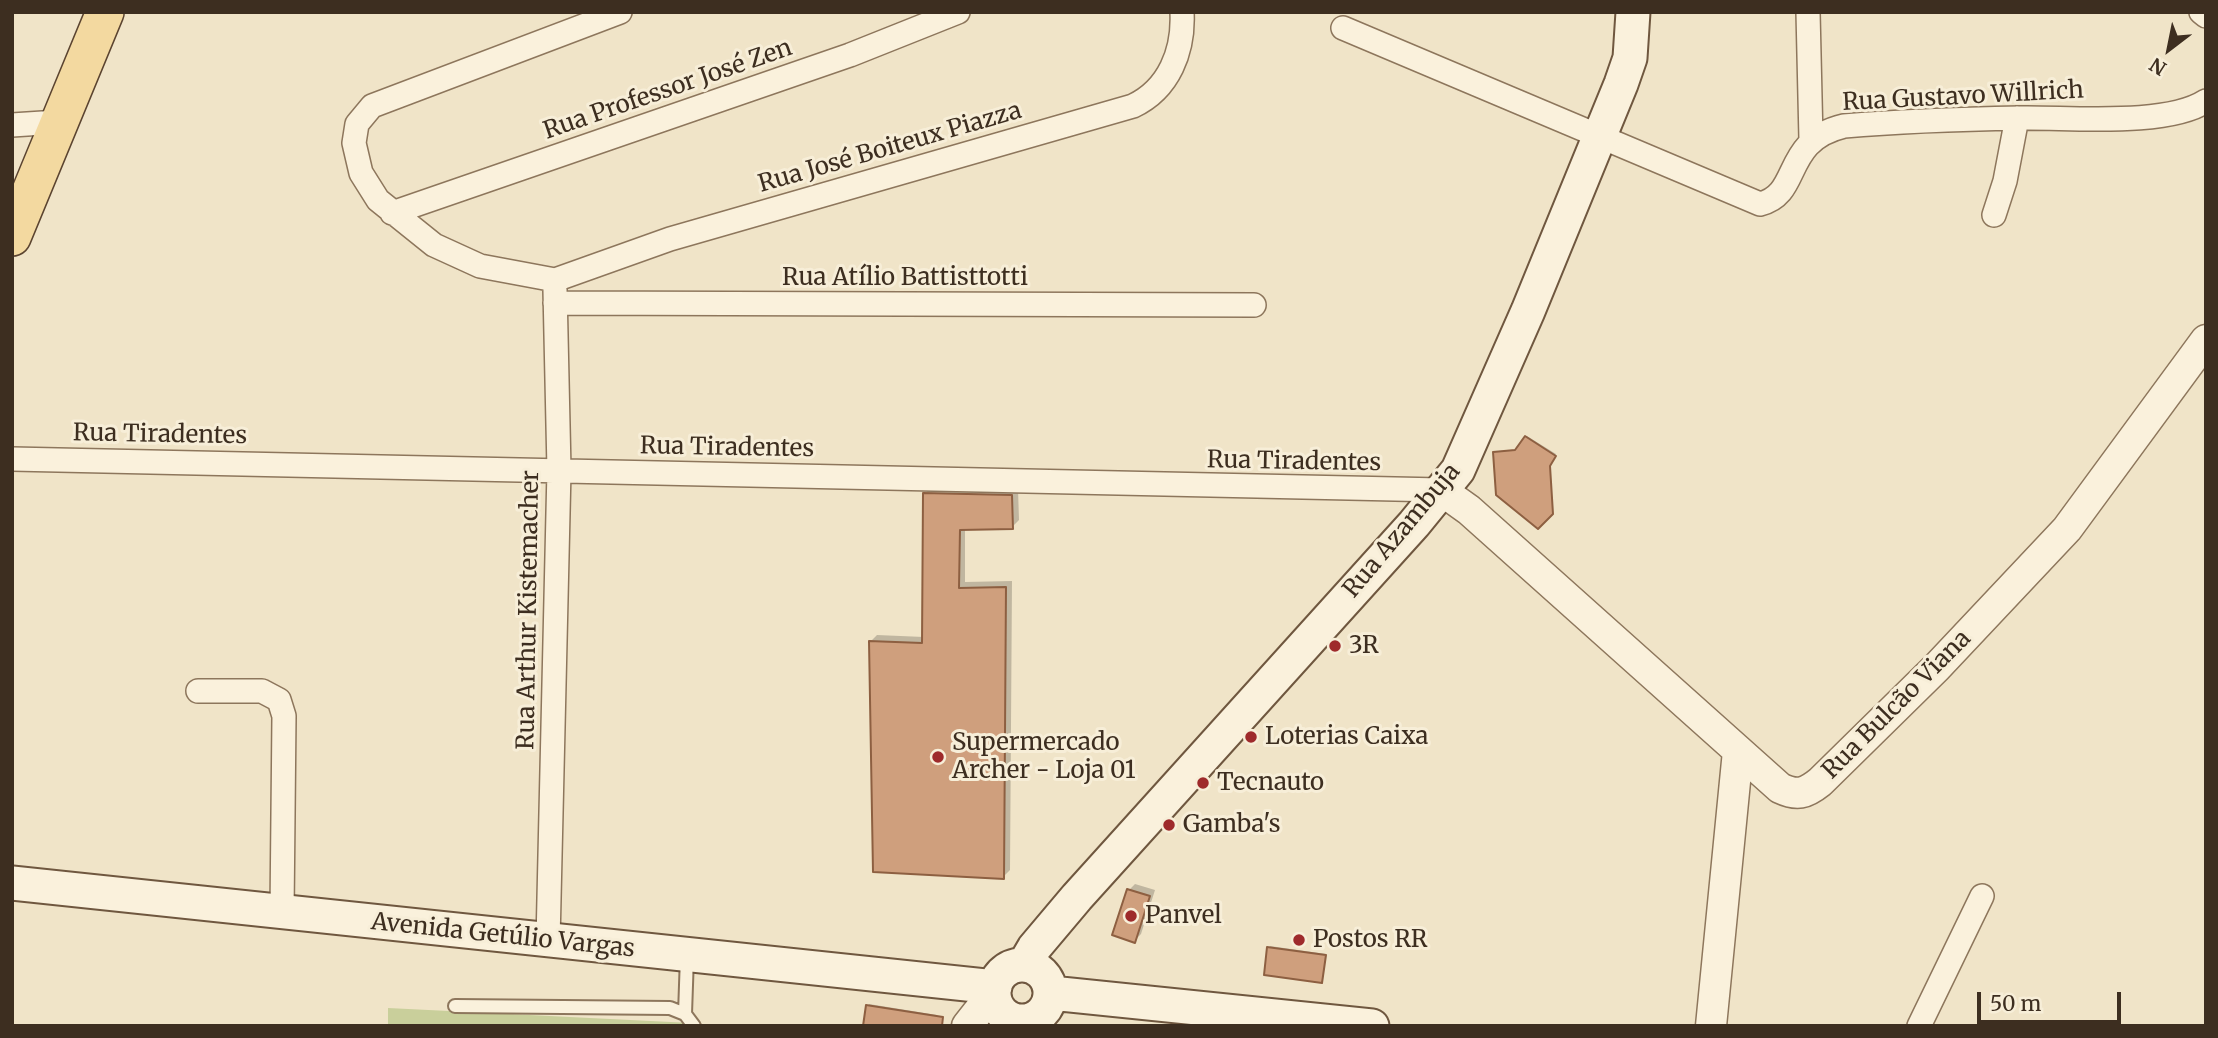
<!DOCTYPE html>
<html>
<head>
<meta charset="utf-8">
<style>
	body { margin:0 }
	#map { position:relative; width:2218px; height:1038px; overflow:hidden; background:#f0e4c8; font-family:Merriweather,serif }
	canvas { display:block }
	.frame { position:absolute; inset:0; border:14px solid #3d2e20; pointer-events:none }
	.north { position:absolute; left:2134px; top:14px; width:70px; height:70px; -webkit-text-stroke:5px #f7eed8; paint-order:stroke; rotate:212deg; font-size:19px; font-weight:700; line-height:28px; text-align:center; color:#3d2e20 }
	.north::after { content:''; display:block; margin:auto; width:24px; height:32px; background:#3d2e20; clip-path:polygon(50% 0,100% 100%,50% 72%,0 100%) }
	.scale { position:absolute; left:1977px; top:992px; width:144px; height:32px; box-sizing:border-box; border:4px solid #3d2e20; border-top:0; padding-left:9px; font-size:21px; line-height:24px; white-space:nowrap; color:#3d2e20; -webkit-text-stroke:5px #f7eed8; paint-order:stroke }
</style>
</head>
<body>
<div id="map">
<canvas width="2218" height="1038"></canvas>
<div class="frame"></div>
<div class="north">N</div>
<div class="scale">50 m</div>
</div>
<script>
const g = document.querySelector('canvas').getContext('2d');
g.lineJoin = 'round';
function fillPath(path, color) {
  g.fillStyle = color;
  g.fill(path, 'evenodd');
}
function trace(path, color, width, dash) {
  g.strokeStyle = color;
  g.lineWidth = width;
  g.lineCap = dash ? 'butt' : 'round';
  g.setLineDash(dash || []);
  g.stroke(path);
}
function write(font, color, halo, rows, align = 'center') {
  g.font = font + ' Merriweather,serif';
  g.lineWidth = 6;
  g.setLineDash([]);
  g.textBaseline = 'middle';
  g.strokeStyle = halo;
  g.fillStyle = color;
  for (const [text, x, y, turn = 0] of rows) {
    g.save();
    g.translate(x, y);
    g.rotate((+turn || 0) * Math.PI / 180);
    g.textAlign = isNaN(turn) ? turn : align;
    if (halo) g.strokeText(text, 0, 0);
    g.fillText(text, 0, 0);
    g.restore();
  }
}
fillPath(new Path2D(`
	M388,1008L691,1023L690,1026H388Z`), '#c9cf9b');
fillPath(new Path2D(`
	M1527,436L1556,454L1550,463L1553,511L1538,527L1495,452L1518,449Z
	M931,487L1018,489L1019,520L1012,527L965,528V582L1012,581L1010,870L1003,877L870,642L877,635L924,637L925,494Z
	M1135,884L1155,890L1141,934L1134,941L1129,890Z
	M1270,946L1326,954L1323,979L1269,948Z
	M869,1004L937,1015L936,1026L868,1006Z`), '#0003');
const building = new Path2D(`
	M1525,436L1556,456L1550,466L1553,514L1538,529L1496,495L1493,452L1515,450Z
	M923,493L1012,495L1013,529L960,530L959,588L1006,587L1004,879L873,872L869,641L922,643Z
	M1127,889L1150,896L1135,943L1112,935Z
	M1267,947L1326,955L1322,983L1264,975Z
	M866,1005L943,1017L942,1026H863Z`);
fillPath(building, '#cf9f7d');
trace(building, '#8d5f41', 2);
const service = new Path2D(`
	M455,1006L670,1008L685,1014L694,1026
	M685,1014L687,956`);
const minor = new Path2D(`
	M1808,12L1811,140
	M2201,12L2206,16
	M1343,28L1760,204C1802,194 1781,141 1844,126C1902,121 1962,119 2021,118C2070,117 2166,127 2206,101
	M12,125L58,122
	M392,213L850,55L958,12
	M1994,215L2005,181L2017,118
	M555,280L670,239L1133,106C1169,89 1184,51 1182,12
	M555,280L480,266L434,245L378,200L361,173L354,143L357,124L372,106L620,12
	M555,303L1254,305
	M12,459L1441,490
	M198,691H262L279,700L284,716L282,912
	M548,941L559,470L555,290
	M1919,1026L1982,896`);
const tertiary = new Path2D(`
	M1441,490L1469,510L1780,788C1797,796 1805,794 1820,782L1937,667L2067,529L2206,340
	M967,1026L985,1003L984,992L978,986
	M1711,1026L1738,751`);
const secondary = new Path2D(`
	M12,883L995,987
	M994 993a28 28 0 1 1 56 0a28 28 0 1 1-56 0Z
	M1024,965L1034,948L1077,897L1414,524L1458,470L1528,311L1621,84L1630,58L1633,12
	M1051,993L1372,1026`);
const primary = new Path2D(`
	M12,237L105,12`);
trace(service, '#8d765c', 16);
trace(minor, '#8d765c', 26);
trace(tertiary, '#8d765c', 33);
trace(secondary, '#6f573f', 37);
trace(primary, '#5b4430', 40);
trace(service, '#faf1dc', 12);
trace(minor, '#faf1dc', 23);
trace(tertiary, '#faf1dc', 30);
trace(secondary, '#faf1dc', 33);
trace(primary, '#f3d9a0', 37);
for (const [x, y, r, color] of [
	[1335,646,7,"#9e2a2b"],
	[1251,737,7,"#9e2a2b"],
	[938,757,7,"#9e2a2b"],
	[1203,783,7,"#9e2a2b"],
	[1169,825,7,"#9e2a2b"],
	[1131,916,7,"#9e2a2b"],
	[1299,940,7,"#9e2a2b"]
]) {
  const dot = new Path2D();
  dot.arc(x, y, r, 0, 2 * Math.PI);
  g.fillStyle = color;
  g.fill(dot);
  trace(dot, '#f7eed8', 2.5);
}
write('24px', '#3d2e20', '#f7eed8', [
	["Rua Professor José Zen",668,90,-19],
	["Rua Gustavo Willrich",1963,97,-3],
	["Rua José Boiteux Piazza",890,148,-16],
	["Rua Atílio Battisttotti",905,278],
	["Rua Tiradentes",160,435,1],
	["Rua Tiradentes",727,448,1],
	["Rua Tiradentes",1294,462,1],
	["Rua Azambuja",1402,531,-50],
	["Rua Arthur Kistemacher",529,610,-89],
	["Rua Bulcão Viana",1897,705,-45],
	["Avenida Getúlio Vargas",503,936,6]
]);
write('24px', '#3d2e20', '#f7eed8', [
	["3R",1349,646],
	["Loterias Caixa",1265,737],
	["Supermercado",952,743],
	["Archer - Loja 01",952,771],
	["Tecnauto",1217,783],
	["Gamba's",1183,825],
	["Panvel",1145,916],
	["Postos RR",1313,940]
], 'left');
</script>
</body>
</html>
